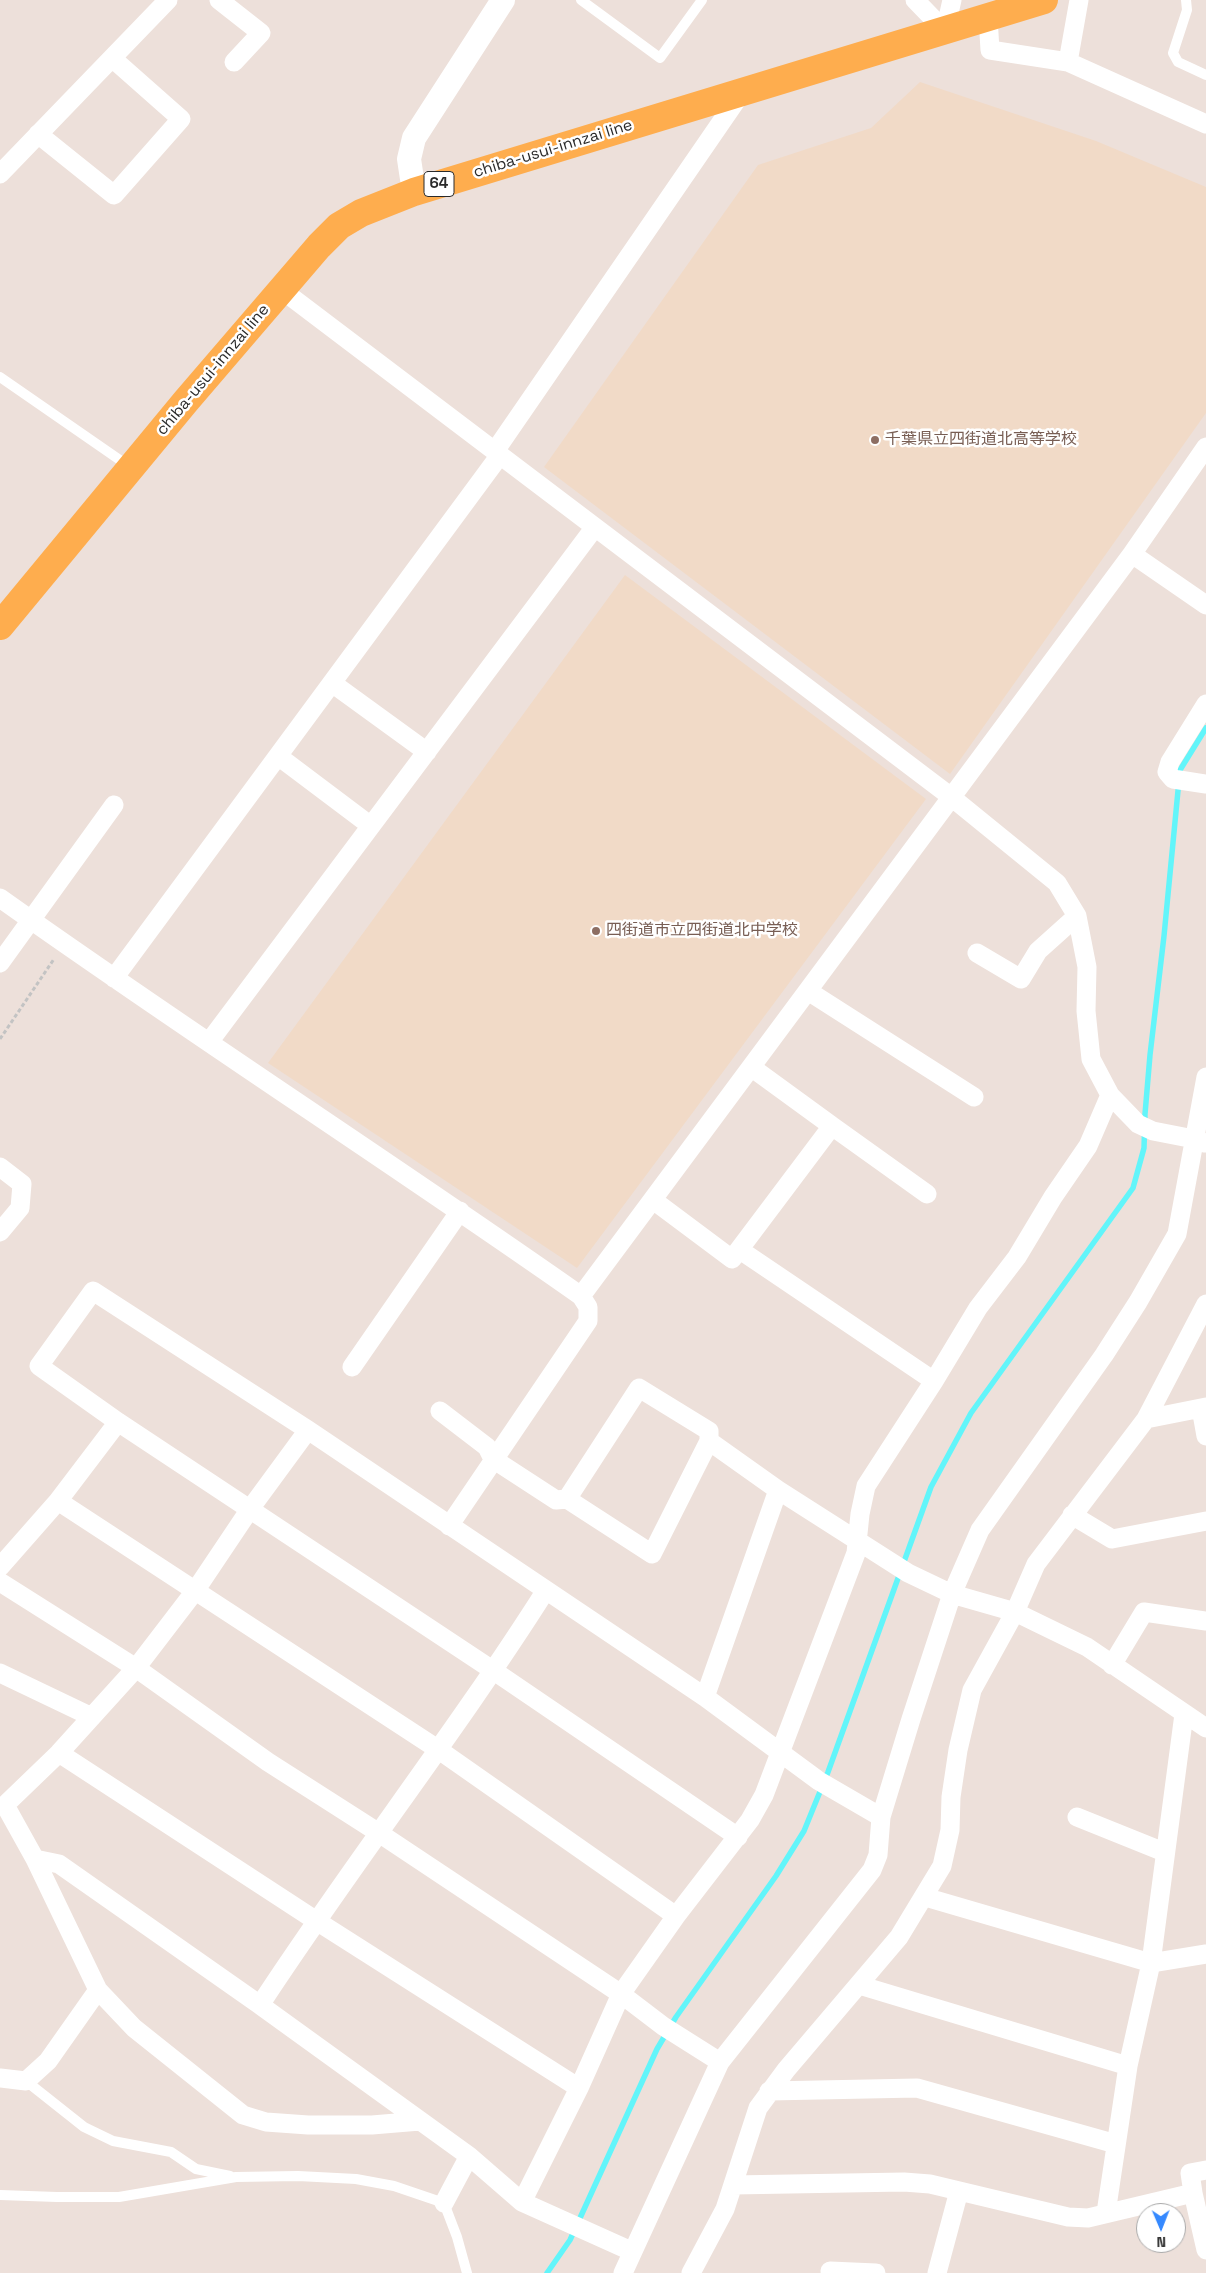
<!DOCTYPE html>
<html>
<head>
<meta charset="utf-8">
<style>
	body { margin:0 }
	#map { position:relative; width:1206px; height:2273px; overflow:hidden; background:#ede0da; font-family:"Space Grotesk",sans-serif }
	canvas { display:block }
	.north { position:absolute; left:1136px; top:2203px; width:50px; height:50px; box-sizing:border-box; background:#fff; border:1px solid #aaa; border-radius:50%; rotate:179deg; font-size:14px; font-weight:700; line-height:20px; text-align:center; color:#2a2a2a }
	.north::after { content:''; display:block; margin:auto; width:18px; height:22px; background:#3589ff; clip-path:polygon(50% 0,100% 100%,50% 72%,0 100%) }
</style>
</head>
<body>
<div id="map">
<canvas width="1206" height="2273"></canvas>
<div class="north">N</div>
</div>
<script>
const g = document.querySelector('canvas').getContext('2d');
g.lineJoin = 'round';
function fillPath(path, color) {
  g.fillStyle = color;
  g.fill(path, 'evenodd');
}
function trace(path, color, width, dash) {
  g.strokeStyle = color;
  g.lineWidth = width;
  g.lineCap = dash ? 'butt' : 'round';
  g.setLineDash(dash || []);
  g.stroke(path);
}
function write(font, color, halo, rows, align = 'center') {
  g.font = font + ' "Space Grotesk","Noto Sans JP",sans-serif';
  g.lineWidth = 5;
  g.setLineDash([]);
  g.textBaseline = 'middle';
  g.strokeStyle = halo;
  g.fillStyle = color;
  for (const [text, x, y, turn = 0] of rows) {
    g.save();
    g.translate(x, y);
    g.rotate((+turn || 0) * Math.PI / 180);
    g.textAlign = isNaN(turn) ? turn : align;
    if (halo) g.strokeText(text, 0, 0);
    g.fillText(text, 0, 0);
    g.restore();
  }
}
fillPath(new Path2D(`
	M920,82L1096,141L1206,187V413L950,774L544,467L758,165L871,128Z
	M625,575L926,799L577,1268L268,1063Z`), '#f1dac7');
trace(new Path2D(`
	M547,2273L570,2240L657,2049L676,2017L776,1876L804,1831L828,1772L931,1487L971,1413L1133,1188L1144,1148L1145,1114L1150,1055L1164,936L1180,770L1206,728`), '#62f5fa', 5.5);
trace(new Path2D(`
	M0,1039L54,959`), '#c3c3c3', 3, [4, 2.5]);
trace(new Path2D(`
	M581,0L660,58L702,0
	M1186,0L1187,10L1173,53L1178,62L1206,75
	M0,377L130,467
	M26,2081L84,2127L113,2141L171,2152L196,2169L230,2176
	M0,2195L57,2197H119L236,2177L298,2176L356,2179L394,2186L444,2203L457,2237L467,2273`), '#fff', 10);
trace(new Path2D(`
	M219,0L261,33L234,62
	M915,0L945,31
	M988,17L990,50L1068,62L1206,124
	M945,31L952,0
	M1068,62L1079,0
	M38,134L114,195L181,119L112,58
	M0,174L168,0
	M282,290L950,796L1057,883L1077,916L1087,967L1086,1011L1091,1059L1110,1095L1138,1124L1153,1131L1194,1139L1205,1143
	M495,451L742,92
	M1132,554L1206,605
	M332,683L427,752
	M1206,704L1170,762L1167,772L1173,779L1206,784
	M278,756L371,826
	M0,898C191,1034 389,1161 581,1296L1132,554L1206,447
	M977,953L1021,979L1038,951L1077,916
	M0,963L114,805
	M114,978L500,455
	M808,991L974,1097
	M209,1042L595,527
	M832,1126L927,1194
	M0,1167L22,1184L20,1208L0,1232
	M653,1200L732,1259L832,1126L751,1067
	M740,1250L934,1381
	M352,1367L460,1211
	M1201,1408L1206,1436
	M440,1411L487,1447L493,1459L556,1500L567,1499L639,1388L709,1431V1441L778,1490L908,1573L952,1594L1015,1612L1087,1647L1206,1728
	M1146,1419L1206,1407
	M308,1430L250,1509L195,1591L136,1668L59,1753L5,1805L35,1859L98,1990L134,2028L243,2115L266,2122L308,2125H372L420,2121
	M567,1499L652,1554L709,1441
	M58,1501L439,1750L676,1916
	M1072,1515L1112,1539L1206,1521
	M449,1526L588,1321V1307L581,1296
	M0,1567L58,1501L118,1422
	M0,1582L136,1668L268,1762L379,1833L621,1994L663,2026L720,2062
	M546,1590C456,1732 352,1864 260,2005L469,2156L522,2202L631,2251
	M1112,1665L1144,1612L1206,1621
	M0,1673L92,1717
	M705,1697L778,1490
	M59,1753L315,1920L579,2088
	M1077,1817L1164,1852
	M738,1837L494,1671L118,1422L39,1366L93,1291L308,1430L705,1697L819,1781L881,1817
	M35,1859L59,1864L260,2005
	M925,1897L1151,1963L1206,1954
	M859,1985L1128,2066
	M0,2078L26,2081L48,2061L98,1990
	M769,2091L917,2088L1116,2144
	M733,2185L904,2182L930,2184L1068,2217L1088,2218L1193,2193L1206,2250
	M1193,2193L1190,2173L1206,2170
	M522,2202L579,2088L621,1994L676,1916L750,1820L764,1795L856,1553L860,1514L866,1486L934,1381L978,1308L1017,1257L1053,1197L1088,1146L1110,1095
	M444,2203L469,2156
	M1106,2213L1128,2066L1151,1963L1184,1714
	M830,2271L876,2273
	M623,2273L720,2062L872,1870L878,1855L881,1817L911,1719L952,1594L980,1530L1104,1355L1138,1302L1177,1234L1206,1077
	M691,2273L725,2209L758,2108L786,2070L899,1937L942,1866L950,1830L951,1797L958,1750L972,1690L1015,1612L1036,1564L1146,1419L1206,1304
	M937,2273L959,2191`), '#fff', 19);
trace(new Path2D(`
	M414,192L409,159L414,138L503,0`), '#fff', 24);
trace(new Path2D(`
	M0,626L186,401L319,246L339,226L361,213L414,192L1044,0`), '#fead4e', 28);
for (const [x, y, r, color] of [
	[875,440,5,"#8d6e63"],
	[596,931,5,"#8d6e63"]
]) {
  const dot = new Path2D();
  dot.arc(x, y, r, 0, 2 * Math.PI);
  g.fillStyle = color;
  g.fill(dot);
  trace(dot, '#fff', 2);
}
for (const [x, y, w] of [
	[439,184,30]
]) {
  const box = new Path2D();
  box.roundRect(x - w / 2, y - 12.5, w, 25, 4);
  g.fillStyle = '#fff';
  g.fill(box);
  trace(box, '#2a2a2a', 1);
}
write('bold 15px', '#2a2a2a', null, [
	["64",439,184]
]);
write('16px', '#2a2a2a', '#fff', [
	["chiba-usui-innzai line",553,149,-17],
	["chiba-usui-innzai line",213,370,-50]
]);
write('16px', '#785e54', '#fff', [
	["千葉県立四街道北高等学校",885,440],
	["四街道市立四街道北中学校",606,931]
], 'left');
</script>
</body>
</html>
